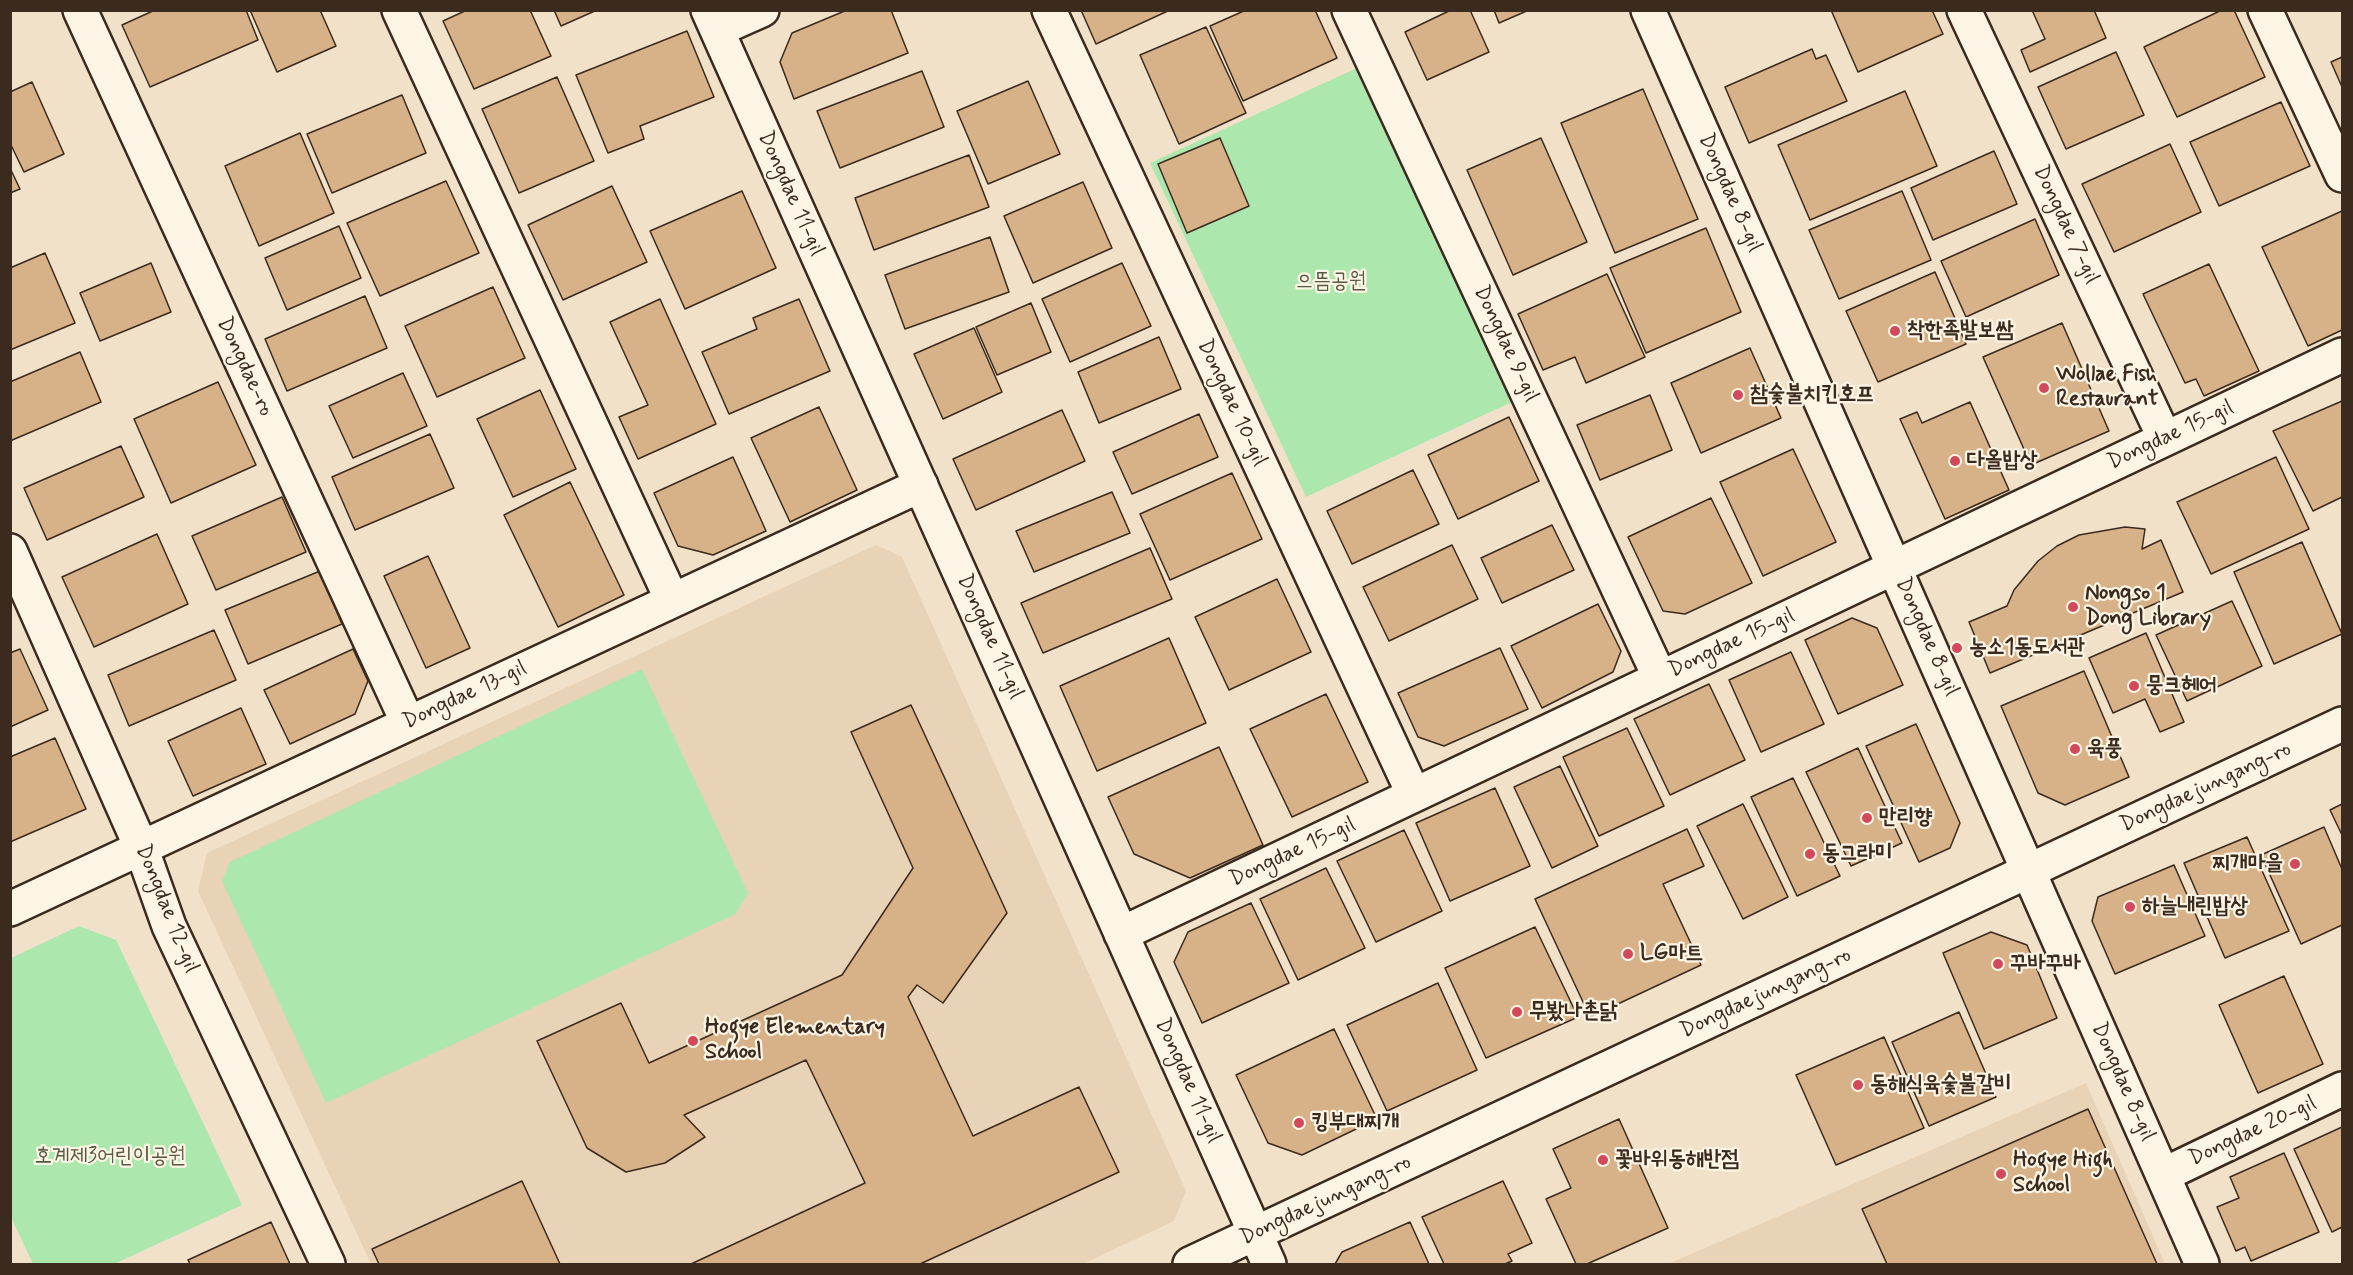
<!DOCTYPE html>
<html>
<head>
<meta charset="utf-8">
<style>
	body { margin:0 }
	#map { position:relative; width:2353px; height:1275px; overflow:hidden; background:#f1e1c9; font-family:Mynerve,sans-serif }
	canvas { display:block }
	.frame { position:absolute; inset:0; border:12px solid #3b2a1e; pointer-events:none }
</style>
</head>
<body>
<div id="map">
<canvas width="2353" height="1275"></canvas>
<div class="frame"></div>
</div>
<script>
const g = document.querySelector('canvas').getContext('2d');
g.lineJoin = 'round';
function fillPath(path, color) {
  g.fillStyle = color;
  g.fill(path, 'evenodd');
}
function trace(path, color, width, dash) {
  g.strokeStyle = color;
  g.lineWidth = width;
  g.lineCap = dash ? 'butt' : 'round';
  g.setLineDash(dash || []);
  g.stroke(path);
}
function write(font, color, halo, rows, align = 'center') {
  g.font = font + ' Mynerve,"Poor Story",sans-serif';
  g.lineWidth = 4.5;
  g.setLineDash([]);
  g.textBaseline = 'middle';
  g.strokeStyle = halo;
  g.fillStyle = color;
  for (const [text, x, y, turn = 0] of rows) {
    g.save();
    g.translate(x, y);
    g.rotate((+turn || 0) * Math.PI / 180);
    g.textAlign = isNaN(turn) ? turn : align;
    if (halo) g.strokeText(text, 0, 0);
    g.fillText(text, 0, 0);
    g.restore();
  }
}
fillPath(new Path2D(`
	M876,545L902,557L1186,1191L1174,1221L1083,1264H371L198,891L207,853Z
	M2086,1083L2165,1264H1668Z`), '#e9d3b6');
fillPath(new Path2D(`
	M1357,68L1512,402L1306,497L1150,163Z
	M642,669L748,893L736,914L326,1103L222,881L230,862Z
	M79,926L116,940L242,1205L114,1264H33L11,1217V958Z`), '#ace8ad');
const building = new Path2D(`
	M155,10H246L258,40L150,87L122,25Z
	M250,10H320L336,46L277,72Z
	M467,10H530L551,56L474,89L443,21Z
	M554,10H597L561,26Z
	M847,10H891L908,53L794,99L780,62L792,33Z
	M1081,10H1170L1096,44Z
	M1246,10H1315L1337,58L1243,101L1210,26Z
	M1451,10H1470L1489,52L1427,80L1405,32Z
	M1494,10H1529L1499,23Z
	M1831,10H1932L1943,34L1858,72Z
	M2032,10H2094L2106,38L2030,72L2021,50L2045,39Z
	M2222,10H2234L2265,77L2177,117L2144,47Z
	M1206,27L1246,113L1179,144L1140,55Z
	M687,31L714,97L640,126L644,139L608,153L576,75Z
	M1812,49L1816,59L1826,55L1847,101L1749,143L1725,87Z
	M2116,52L2144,115L2066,149L2038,87Z
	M2342,57V87L2331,62Z
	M922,71L944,127L840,168L817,111Z
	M557,77L594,161L519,193L482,109Z
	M1028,81L1060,154L988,184L957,111Z
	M32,82L64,154L24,172L10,143V92Z
	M1643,89L1698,219L1615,253L1561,123Z
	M1905,91L1937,166L1810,220L1778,145Z
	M402,95L426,153L332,193L307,134Z
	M2281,102L2310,166L2219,206L2190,142Z
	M300,133L334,213L259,246L225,166Z
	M1220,138L1249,206L1187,233L1158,164Z
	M1541,138L1587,242L1513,275L1467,170Z
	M2170,144L2201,212L2114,252L2082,184Z
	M1994,151L2017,204L1933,240L1911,188Z
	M969,155L989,207L874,250L855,198Z
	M10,168L20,189L10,193Z
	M446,181L479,253L380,296L347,223Z
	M1083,182L1112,248L1033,283L1004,216Z
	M612,186L647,262L563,300L528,225Z
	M742,191L776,268L685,309L650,231Z
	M1902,191L1931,260L1839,299L1809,230Z
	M2342,211V330L2308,346L2262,247Z
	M2035,219L2059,275L1966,317L1941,261Z
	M339,226L361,278L287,310L265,258Z
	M1706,228L1741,312L1646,353L1610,268Z
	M990,237L1009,292L905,329L885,275Z
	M45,253L75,323L10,350V268Z
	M151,263L171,312L100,341L80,293Z
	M1122,263L1151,326L1070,362L1042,299Z
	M2209,264L2259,371L2204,396L2196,379L2185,383L2143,294Z
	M1935,272L1966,344L1878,382L1846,311Z
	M1607,274L1645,357L1586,383L1575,357L1543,370L1518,314Z
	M493,287L525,358L437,397L405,326Z
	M365,296L387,348L287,391L265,339Z
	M660,299L716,424L638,459L619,417L648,405L610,322Z
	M799,299L830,371L729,414L702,352L757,329L753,318Z
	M1031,303L1051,352L997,375L976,327Z
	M2062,323L2109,431L2031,465L1983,357Z
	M974,328L1002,392L943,419L914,354Z
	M1159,337L1181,389L1099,423L1078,372Z
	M1750,348L1781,418L1701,453L1671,383Z
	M80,352L101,402L10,441V382Z
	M403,373L427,426L353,458L329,406Z
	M218,382L256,465L171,503L134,419Z
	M540,390L576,469L513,497L477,419Z
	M1650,395L1672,450L1600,480L1577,425Z
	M2342,401V497L2313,511L2273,431Z
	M1970,402L2009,490L1945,519L1900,419L1917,412L1922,423Z
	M819,407L857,490L790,522L751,438Z
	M1062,410L1085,461L976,510L953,459Z
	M1199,414L1218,457L1132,494L1113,452Z
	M1509,417L1539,481L1458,519L1428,455Z
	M430,434L454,488L355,530L332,477Z
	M121,446L144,497L47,540L24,488Z
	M1793,449L1836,542L1763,576L1720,482Z
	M733,457L766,531L713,555L678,546L654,493Z
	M2276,457L2309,529L2211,574L2177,502Z
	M1413,470L1439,524L1352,564L1327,511Z
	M1232,473L1262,539L1170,580L1140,514Z
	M570,482L624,595L558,627L504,515Z
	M1112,492L1130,533L1034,572L1016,531Z
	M282,497L306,552L216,590L192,536Z
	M1711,498L1752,583L1685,614L1663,611L1628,537Z
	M1552,525L1574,570L1502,603L1481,558Z
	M2125,527L2145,529L2142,549L2161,540L2183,592L1990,673L1969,622L2007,606L2014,590L2038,561L2057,546L2079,535Z
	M157,534L188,604L94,647L62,577Z
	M2302,542L2342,634L2274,664L2234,572Z
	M1452,545L1478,599L1389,641L1363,587Z
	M1150,548L1172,599L1043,653L1021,603Z
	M428,556L470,648L426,668L384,576Z
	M320,571L342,624L248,664L225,610Z
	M1277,579L1311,652L1229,690L1195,617Z
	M2232,601L2262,666L2187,701L2156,635Z
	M1598,604L1621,651L1613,672L1542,708L1511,646Z
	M1852,618L1877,628L1903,685L1838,714L1805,640Z
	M214,630L236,680L129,726L108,675Z
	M2146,633L2184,722L2160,732L2145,699L2113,713L2089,658Z
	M1169,638L1206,723L1097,771L1060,686Z
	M1500,648L1528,709L1444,746L1418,737L1398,693Z
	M20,649L48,710L10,727V653Z
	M353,649L368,681L355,714L290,744L264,690Z
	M1791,652L1824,724L1761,752L1729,680Z
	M2084,671L2129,777L2065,805L2038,793L2001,706Z
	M1709,684L1745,760L1670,795L1634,719Z
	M1326,694L1368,782L1292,817L1250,729Z
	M911,705L1007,913L943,1003L917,985L908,997L973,1136L1079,1087L1119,1172L920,1264H691L865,1183L806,1060L684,1115L705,1137L665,1163L626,1172L587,1148L537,1041L621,1003L649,1063L842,975L913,868L851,732Z
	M241,708L266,764L193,796L168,741Z
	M1916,724L1960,823L1950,848L1919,862L1866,746Z
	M1627,728L1664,806L1599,836L1563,757Z
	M55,738L86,809L10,842V757Z
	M1219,747L1263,845L1190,878L1134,854L1108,797Z
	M1858,748L1902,843L1851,866L1806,772Z
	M1560,766L1598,846L1552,868L1514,787Z
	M1793,778L1840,876L1797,896L1751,797Z
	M1495,788L1530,866L1450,901L1416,823Z
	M1743,804L1788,897L1743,919L1697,826Z
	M2342,804V835L2330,810Z
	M2324,827L2342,869V925L2301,944L2261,855Z
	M1687,829L1704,866L1663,884L1701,965L1590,1017L1535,899Z
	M1404,830L1442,911L1376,942L1337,861Z
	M2247,837L2289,931L2225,958L2184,863Z
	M2174,865L2205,936L2115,974L2092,921L2098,897Z
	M1326,868L1365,948L1298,980L1260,899Z
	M1251,903L1289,983L1202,1023L1174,962L1188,932Z
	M1535,927L1578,1017L1486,1058L1445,968Z
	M1991,932L2027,945L2057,1018L1984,1049L1943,953Z
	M2284,976L2323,1064L2258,1093L2219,1005Z
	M1438,983L1477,1070L1387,1111L1347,1025Z
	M1959,1012L1996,1097L1929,1126L1892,1042Z
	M1334,1029L1377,1119L1302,1155L1268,1143L1236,1075Z
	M1884,1037L1924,1128L1836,1165L1796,1075Z
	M2088,1109L2157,1264H1887L1862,1209Z
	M1619,1119L1668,1228L1587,1264H1576L1546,1199L1571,1188L1553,1149Z
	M2342,1127V1227L2332,1232L2294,1149Z
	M2284,1153L2319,1232L2251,1261L2245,1247L2236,1251L2217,1207L2239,1198L2230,1177Z
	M522,1181L560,1264H379L372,1249Z
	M1503,1181L1532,1243L1508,1254L1512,1261L1505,1264H1444L1422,1217Z
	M271,1222L290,1264H190L188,1260Z
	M1410,1222L1429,1264H1335L1342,1252Z`);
fillPath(building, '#d7b188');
trace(building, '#3b2a1e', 1.5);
const minor = new Path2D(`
	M80,10L408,723
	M399,10L672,600
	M708,10L1269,1264
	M1049,10L1414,795
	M1349,10L1660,678
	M1648,10L2202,1264
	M1964,10L2165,439
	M2265,10L2342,175
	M717,30L762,10
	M10,551L141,847L169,926L328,1264
	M10,909L921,485
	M1121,934L2342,355
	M2163,1175L2342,1089`);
const tertiary = new Path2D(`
	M1190,1264L2342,724`);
trace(minor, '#3b2a1e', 38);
trace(tertiary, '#3b2a1e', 38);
trace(minor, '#fcf5e5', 33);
trace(tertiary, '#fcf5e5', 33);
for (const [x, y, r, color] of [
	[1895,331,6,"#d1495b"],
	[2044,388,6,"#d1495b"],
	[1738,395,6,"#d1495b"],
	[1955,461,6,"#d1495b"],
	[2073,607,6,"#d1495b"],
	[1957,648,6,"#d1495b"],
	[2134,686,6,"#d1495b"],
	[2075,749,6,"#d1495b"],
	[1867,818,6,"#d1495b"],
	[1810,854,6,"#d1495b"],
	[2295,864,6,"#d1495b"],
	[2130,907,6,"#d1495b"],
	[1628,954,6,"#d1495b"],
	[1998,964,6,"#d1495b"],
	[1517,1012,6,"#d1495b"],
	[693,1041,6,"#d1495b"],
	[1858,1085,6,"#d1495b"],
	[1299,1123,6,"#d1495b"],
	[1603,1160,6,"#d1495b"],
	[2001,1174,6,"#d1495b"]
]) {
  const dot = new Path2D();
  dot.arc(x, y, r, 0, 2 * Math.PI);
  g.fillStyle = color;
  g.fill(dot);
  trace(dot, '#fcf5e5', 2);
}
write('22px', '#3b2a1e', '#fcf5e5', [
	["Dongdae 8-gil",1729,193,66],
	["Dongdae 11-gil",790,194,66],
	["Dongdae 7-gil",2065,225,65],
	["Dongdae 9-gil",1505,344,65],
	["Dongdae-ro",244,367,65],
	["Dongdae 10-gil",1231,403,65],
	["Dongdae 15-gil",2171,436,-25],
	["Dongdae 11-gil",989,637,66],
	["Dongdae 8-gil",1926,637,66],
	["Dongdae 15-gil",1732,644,-25],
	["Dongdae 13-gil",465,696,-25],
	["Dongdaejungang-ro",2206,788,-25],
	["Dongdae 15-gil",1293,853,-25],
	["Dongdae 12-gil",166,909,68],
	["Dongdaejungang-ro",1766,994,-25],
	["Dongdae 11-gil",1187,1081,66],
	["Dongdae 8-gil",2122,1082,66],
	["Dongdae 20-gil",2253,1132,-25],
	["Dongdaejungang-ro",1326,1201,-25]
]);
write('22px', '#575a42', '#fcf5e5', [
	["으뜸공원",1331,282],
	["호계제3어린이공원",110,1157]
]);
write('bold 22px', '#3b2a1e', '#fcf5e5', [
	["착한족발보쌈",1907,331],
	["Wollae Fish",2056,375],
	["Restaurant",2056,400],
	["참숯불치킨호프",1750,395],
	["다올밥상",1967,461],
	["Nongso 1",2085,594],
	["Dong Library",2085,619],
	["농소1동도서관",1969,648],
	["뭉크헤어",2146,686],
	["육풍",2087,749],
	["만리향",1879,818],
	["동그라미",1822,854],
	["찌개마을",2283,864,"right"],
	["하늘내린밥상",2142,907],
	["LG마트",1640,954],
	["꾸바꾸바",2010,964],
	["무봤나촌닭",1529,1012],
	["Hogye Elementary",705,1028],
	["School",705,1053],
	["동해식육숯불갈비",1870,1085],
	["킹부대찌개",1311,1123],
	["꽃바위동해반점",1615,1160],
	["Hogye High",2013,1161],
	["School",2013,1186]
], 'left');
</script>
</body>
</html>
